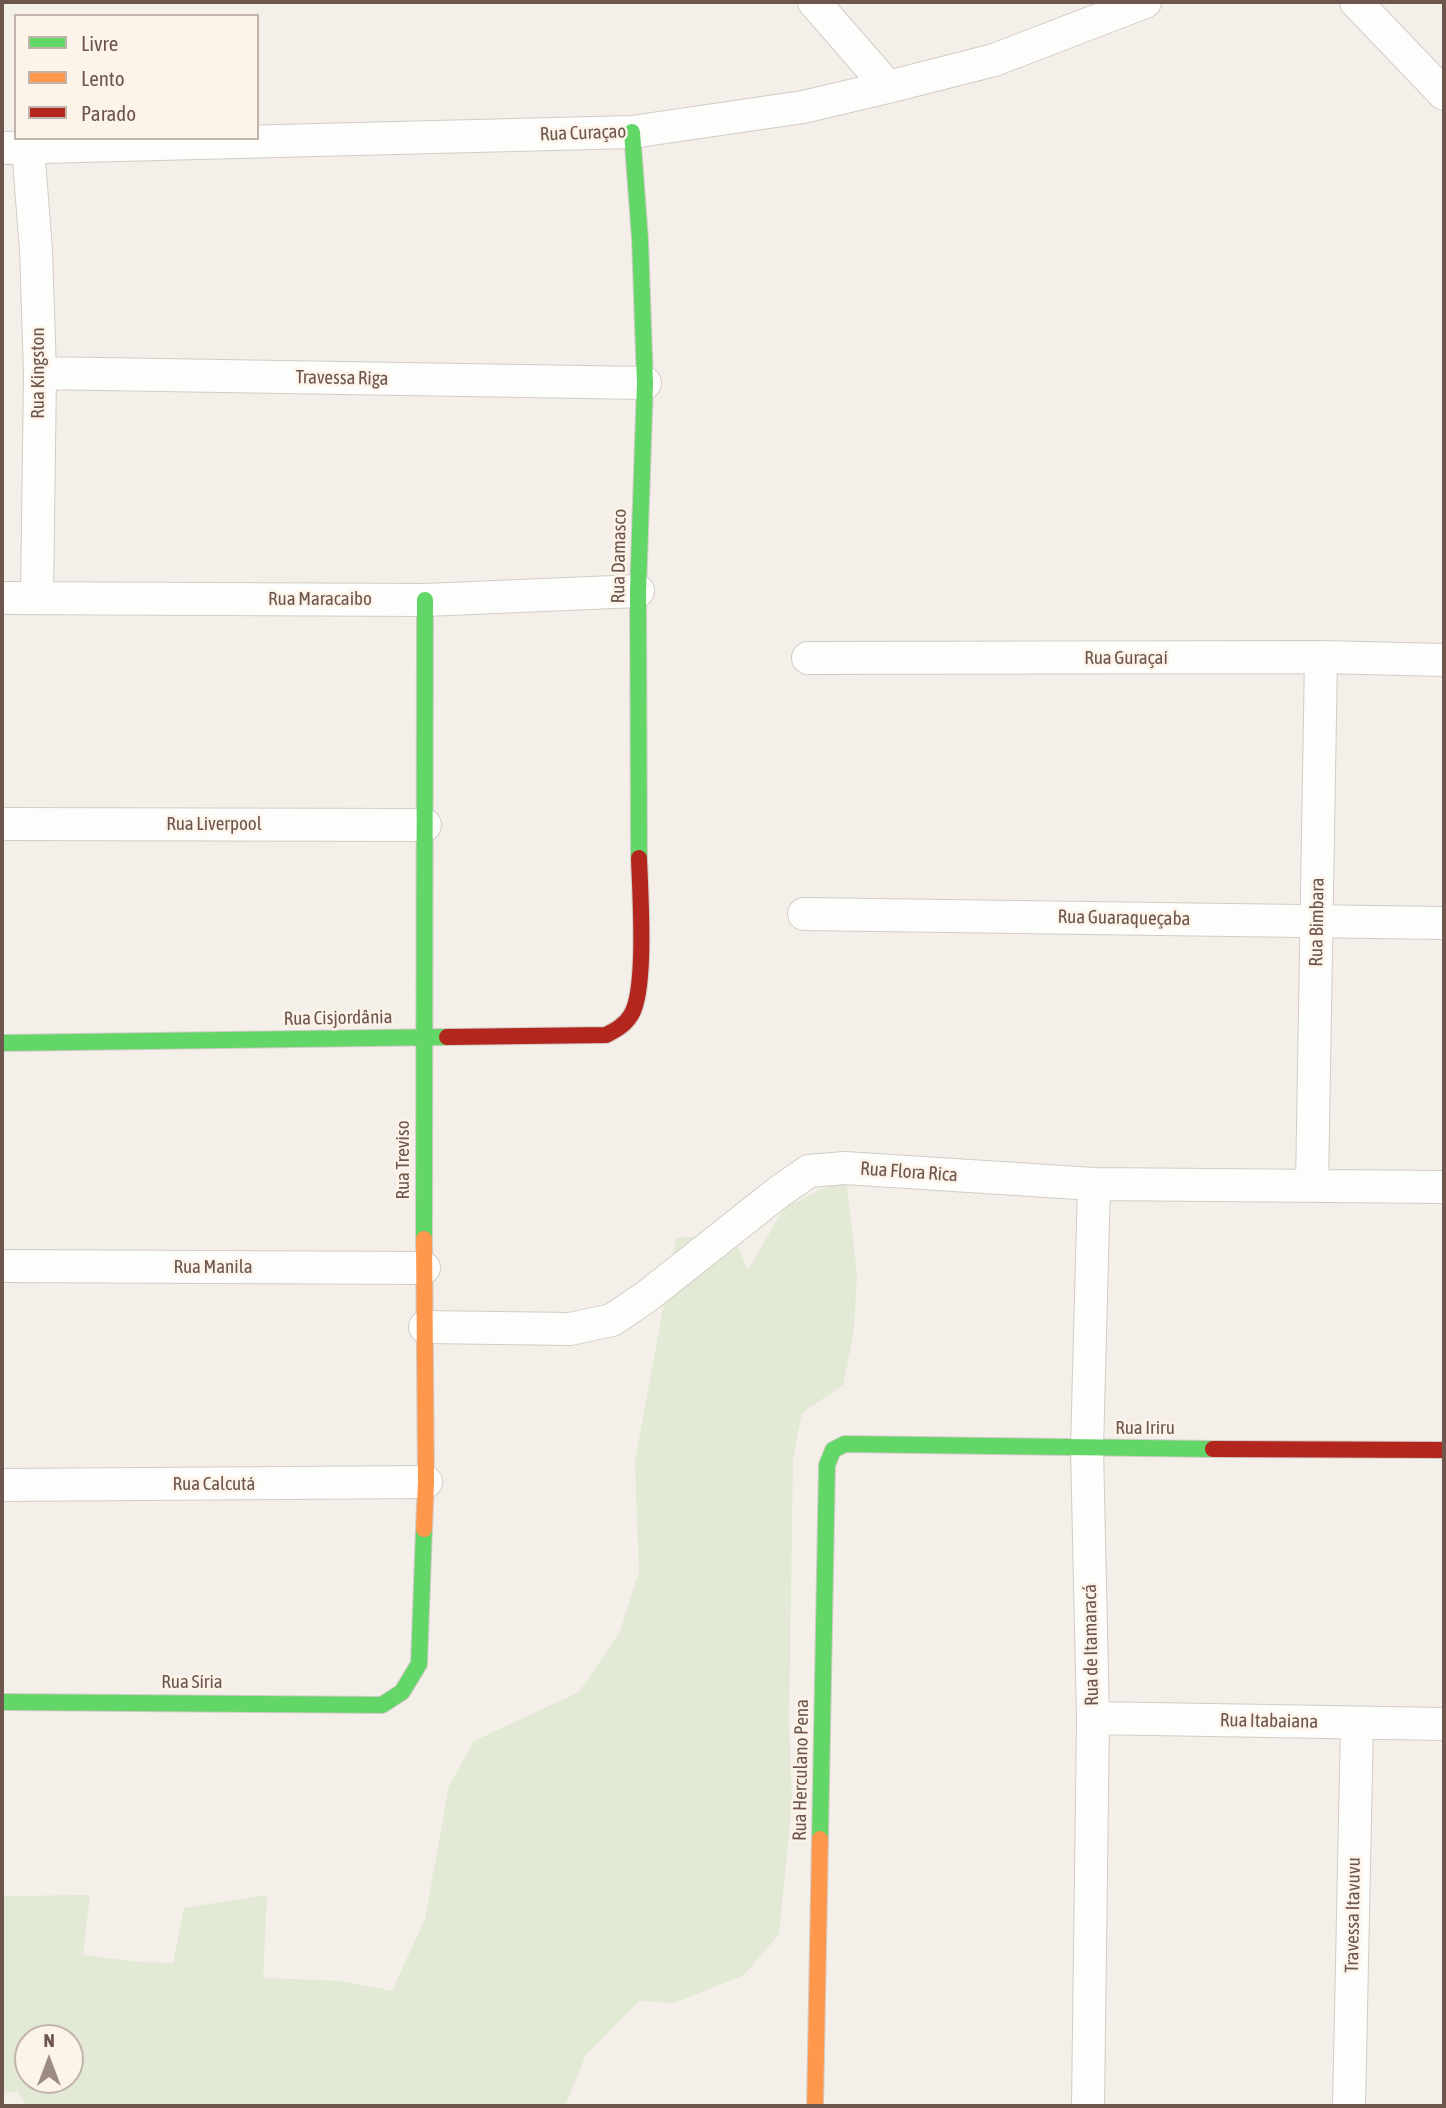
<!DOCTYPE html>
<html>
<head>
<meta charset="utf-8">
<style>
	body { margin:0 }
	#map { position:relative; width:1446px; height:2108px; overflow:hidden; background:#f4efe9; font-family:"Asap Condensed",sans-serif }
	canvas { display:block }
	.frame { position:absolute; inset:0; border:4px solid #6e564d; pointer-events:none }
	.legend { position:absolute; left:14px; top:14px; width:245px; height:126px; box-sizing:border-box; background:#fcf3e9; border:2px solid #c3b4ab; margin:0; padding:9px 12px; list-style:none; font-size:21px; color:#6e564d }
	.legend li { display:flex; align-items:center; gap:14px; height:35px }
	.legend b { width:35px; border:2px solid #c3b4ab }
	.north { position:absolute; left:14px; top:2024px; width:70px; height:70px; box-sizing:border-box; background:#fcf3e9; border:2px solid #c3b4ab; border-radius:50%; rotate:0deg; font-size:19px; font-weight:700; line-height:28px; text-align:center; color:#6e564d }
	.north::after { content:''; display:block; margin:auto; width:24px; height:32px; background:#9d8c84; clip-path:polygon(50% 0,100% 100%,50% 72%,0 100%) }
</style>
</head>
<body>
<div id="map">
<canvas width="1446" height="2108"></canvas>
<div class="frame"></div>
<ul class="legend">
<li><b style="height:9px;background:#63d668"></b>Livre</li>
<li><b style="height:9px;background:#ff974d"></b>Lento</li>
<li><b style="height:9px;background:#b3261e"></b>Parado</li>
</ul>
<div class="north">N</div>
</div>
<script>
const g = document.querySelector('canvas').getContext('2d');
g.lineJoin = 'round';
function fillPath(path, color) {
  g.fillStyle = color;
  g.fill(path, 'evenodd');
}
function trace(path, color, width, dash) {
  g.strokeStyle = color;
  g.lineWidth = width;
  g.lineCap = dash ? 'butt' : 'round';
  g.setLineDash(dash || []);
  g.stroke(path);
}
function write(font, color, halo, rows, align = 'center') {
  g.font = font + ' "Asap Condensed",sans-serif';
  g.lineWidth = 5;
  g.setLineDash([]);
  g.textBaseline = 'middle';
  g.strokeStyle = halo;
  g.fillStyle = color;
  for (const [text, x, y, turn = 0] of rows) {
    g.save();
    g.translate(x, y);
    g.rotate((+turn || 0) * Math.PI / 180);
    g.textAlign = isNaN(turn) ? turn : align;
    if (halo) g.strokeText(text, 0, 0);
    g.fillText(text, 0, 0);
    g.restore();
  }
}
fillPath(new Path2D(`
	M846,1177L857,1274L854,1329L843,1385L802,1413L793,1458L789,1725L792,1802L779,1934L744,1975L674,2003L639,2001L586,2055L565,2106H27L17,2091L2,2094V1896L90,1895L83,1955L141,1962L173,1963L184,1908L267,1895L263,1978L342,1981L392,1991L425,1919L449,1786L474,1741L579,1692L620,1632L639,1572L635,1461L676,1238L732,1233L748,1270L784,1208ZM28,2038H70V2080H28Z`), '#e2e9d5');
const street = new Path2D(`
	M814,2L888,87
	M1356,2L1444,94
	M2,148L632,132L803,107L888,87L994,60L1145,2
	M28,148L36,250L40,373L37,598
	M40,373L645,383
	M2,598L425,600L638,591
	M808,658L1321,657L1444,660
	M2,824L425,825
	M804,914L1444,923
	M1312,1186L1321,657
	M2,1266L424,1268
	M425,1327L570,1329L612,1320L646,1297L780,1191L809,1171L845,1168L1094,1184L1444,1187
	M2,1485L426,1482
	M1093,1718L1444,1724
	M1088,2106L1093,1718L1087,1449L1094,1184
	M1349,2106L1357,1723`);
const fast = new Path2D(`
	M632,132L640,239L645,383L638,591L639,858
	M2,1043L447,1037
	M424,1239L425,600
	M2,1702L382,1705L402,1692L419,1664L424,1529
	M820,1839L827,1465L833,1450L845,1444L1213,1449`);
const slow = new Path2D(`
	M424,1239L426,1482L424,1529
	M815,2106L820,1839`);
const jam = new Path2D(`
	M447,1037L606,1035C616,1030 625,1025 631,1015C647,990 640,891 639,858
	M1213,1449L1444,1450`);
trace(street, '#d3ccc7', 34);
trace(fast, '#d3cbc6', 18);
trace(slow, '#d3cbc6', 18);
trace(jam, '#d3cbc6', 18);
trace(street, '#fdfdfc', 32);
trace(fast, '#63d668', 16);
trace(slow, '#ff974d', 16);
trace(jam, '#b3261e', 16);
write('19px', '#6e564d', '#fcf3e9', [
	["Rua Curaçao",583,133,-2],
	["Rua Kingston",38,373,-90],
	["Travessa Riga",342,378,1],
	["Rua Damasco",619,556,-89],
	["Rua Maracaibo",320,599],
	["Rua Guraçaí",1126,658],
	["Rua Liverpool",214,824],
	["Rua Guaraqueçaba",1124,918,1],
	["Rua Bimbara",1317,922,-89],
	["Rua Cisjordânia",338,1018,-1],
	["Rua Treviso",403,1160,-90],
	["Rua Flora Rica",909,1172,4],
	["Rua Manila",213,1267],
	["Rua Iriru",1145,1428],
	["Rua Calcutá",214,1484],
	["Rua de Itamaracá",1091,1645,-91],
	["Rua Síria",192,1682],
	["Rua Itabaiana",1269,1721,1],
	["Rua Herculano Pena",801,1770,-89],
	["Travessa Itavuvu",1353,1915,-89]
]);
</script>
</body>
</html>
